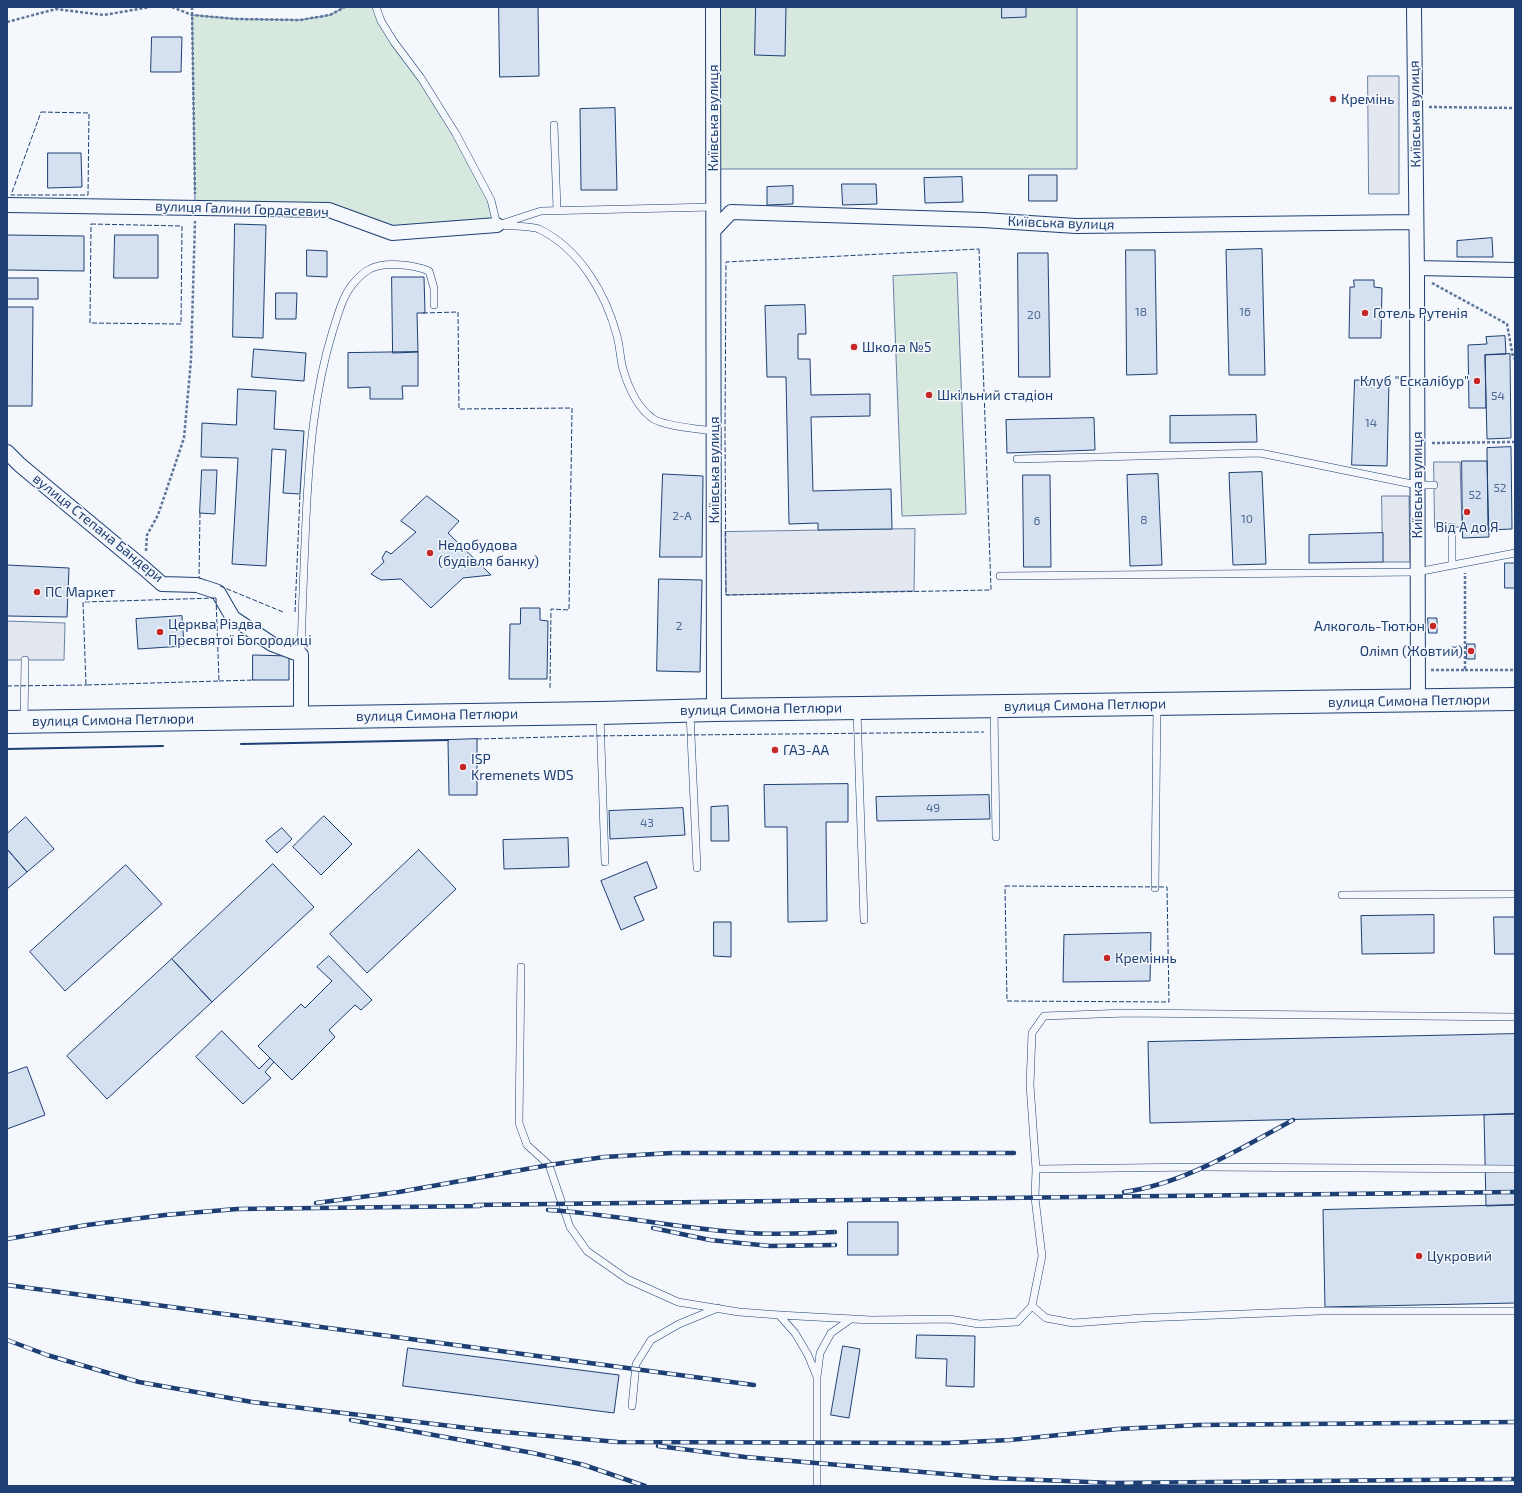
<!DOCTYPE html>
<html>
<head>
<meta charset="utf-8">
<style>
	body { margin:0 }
	#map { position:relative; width:1522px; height:1493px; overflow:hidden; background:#f4f7fb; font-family:"Exo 2",sans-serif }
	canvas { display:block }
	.frame { position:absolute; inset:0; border:8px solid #1d3f73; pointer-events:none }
</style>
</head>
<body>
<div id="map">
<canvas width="1522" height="1493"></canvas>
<div class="frame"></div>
</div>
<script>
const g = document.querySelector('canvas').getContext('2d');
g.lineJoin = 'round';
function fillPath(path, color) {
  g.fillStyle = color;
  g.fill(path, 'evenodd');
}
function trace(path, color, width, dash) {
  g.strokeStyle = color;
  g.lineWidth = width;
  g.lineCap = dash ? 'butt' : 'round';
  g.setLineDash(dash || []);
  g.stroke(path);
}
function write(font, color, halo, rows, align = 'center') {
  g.font = font + ' "Exo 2",sans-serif';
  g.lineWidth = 3;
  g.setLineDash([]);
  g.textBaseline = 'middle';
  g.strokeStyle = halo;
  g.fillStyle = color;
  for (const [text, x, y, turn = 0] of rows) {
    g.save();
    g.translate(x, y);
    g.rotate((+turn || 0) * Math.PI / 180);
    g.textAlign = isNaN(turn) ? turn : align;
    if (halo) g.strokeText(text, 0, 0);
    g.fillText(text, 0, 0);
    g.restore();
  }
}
const green = new Path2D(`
	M345,7H376L421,78L491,200L497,225L392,233L329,210L195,208L192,15L237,19L300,20L330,15Z
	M713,7H1077V169H713Z
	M957,273L966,514L902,516L893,276Z`);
fillPath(green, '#d7e8df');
trace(green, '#687fa3', 1);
const parking = new Path2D(`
	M1368,76H1399V194H1369Z
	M1434,462H1460L1462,527L1435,528Z
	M1382,496H1409L1410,562H1383Z
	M915,529L914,591L726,595L725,532Z
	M7,621L65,623L64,660H7Z`);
fillPath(parking, '#e3e8f0');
trace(parking, '#687fa3', 1);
const building = new Path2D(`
	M499,7H538L539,76L500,77Z
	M756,7H786L785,56L755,55Z
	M1002,7H1026V17L1002,18Z
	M152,37H182L181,72H151Z
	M615,108L617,190H581L580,109Z
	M48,153H81L82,187L48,188Z
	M1029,175H1057V201H1029Z
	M962,177L963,202L925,203L924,178Z
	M842,184H876L877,204L843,205Z
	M793,186V204L767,205V187Z
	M235,224L266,225L263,338L233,337Z
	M7,235L84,236V271L7,270Z
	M115,235H158V278H114Z
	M1492,238L1493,257H1457V241Z
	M1262,249L1265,375H1229L1226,250Z
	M307,250L327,251V277L307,276Z
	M1126,250H1155L1157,374L1127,375Z
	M1018,253H1048L1050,377H1019Z
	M392,277H424L425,313H417L418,352L393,353Z
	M7,278H38V299H7Z
	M1354,280H1374V287L1382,288L1381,338H1349L1350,287H1354Z
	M276,293H297L296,319H276Z
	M805,305L806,334H798V359H810L811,395L870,394V416L811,417L813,491L891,489L892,529L818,530V523L789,524L786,377H767L765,306Z
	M7,307H33L32,406H7Z
	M1505,336L1506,354L1485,355L1486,408H1469L1468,345L1487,344L1486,337Z
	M254,349L306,353L304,381L252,377Z
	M418,352V386H402L403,399H370V387L348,388V353Z
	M1510,354L1511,438L1487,439L1485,355Z
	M1355,380L1389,381L1387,466L1352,465Z
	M238,389L276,391L274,429L304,431L300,494L283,493L286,450L272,449L266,566L232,564L238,458L201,457L202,423L236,425Z
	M1256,415L1257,442L1170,443V416Z
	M1094,418L1095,450L1007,453L1006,420Z
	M1511,447L1512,529L1488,530L1487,448Z
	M1462,461H1487L1489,537L1463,538Z
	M202,470H217L215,514L200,513Z
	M1262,472L1266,564L1233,565L1229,473Z
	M663,474L703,476L702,557H660Z
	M1158,474L1162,565L1130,566L1127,475Z
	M1023,475H1050L1051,567H1024Z
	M427,496L459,521L448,533L491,575L463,578L431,608L401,579L381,580L371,574L384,562L382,558L386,551L391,554L416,532L401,521Z
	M1383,533V562L1309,563V535Z
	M1505,563H1515V588H1505Z
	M7,565L69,568L67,617L7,616Z
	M659,579L702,580L700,672L657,671Z
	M521,608H540V620L548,621L547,679H509L510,624H520Z
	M182,616L184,646L138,649L136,619Z
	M1428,618H1437V633H1429Z
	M1467,644H1475V659H1467Z
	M253,655L289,656V680H253Z
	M477,739V795H449L448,740Z
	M848,784V822H826L827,921L788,922L787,827H765L764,785Z
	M989,795L990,819L877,821L876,797Z
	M728,806L729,841H711V807Z
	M683,808L685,835L610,839L609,811Z
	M324,816L352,844L321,875L293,847Z
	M26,817L54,849L27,872L7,849V834Z
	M282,828L292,839L277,853L266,841Z
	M568,838L569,867L504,869L503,840Z
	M7,849L27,872L7,889Z
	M419,850L456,889L367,973L330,934Z
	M647,862L657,888L634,897L644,920L621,930L601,881Z
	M273,864L314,907L212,1002L172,959Z
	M126,865L162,904L65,991L30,952Z
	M1434,915V953L1362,954L1361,916Z
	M1494,917H1515V954H1495Z
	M714,922H731V957L714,956Z
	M1151,933L1150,981L1063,982L1064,935Z
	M329,956L372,1000L361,1010L355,1005L329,1030L335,1037L292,1080L258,1046L301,1004L305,1008L332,981L317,967Z
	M172,959L212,1002L107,1099L67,1056Z
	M222,1031L259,1069L270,1058L274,1062L265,1072L271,1078L243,1104L196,1057Z
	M1515,1034V1114L1150,1123L1148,1042Z
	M27,1067L45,1115L7,1129V1074Z
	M1515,1114V1205L1486,1206L1484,1115Z
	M1515,1205V1303L1325,1307L1323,1210Z
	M848,1222H898V1255H848Z
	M917,1335L975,1336L974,1387L946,1386L947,1359L916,1358Z
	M843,1346L860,1349L849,1418L831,1415Z
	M408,1348L619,1375L614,1413L403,1386Z`);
fillPath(building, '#d5e0f0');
trace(building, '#1d3f73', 1);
const service = new Path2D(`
	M376,7L381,21L394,42L421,78L456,134L491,200L497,225
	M554,125L557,210
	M501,224L541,211L713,207
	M497,225C507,226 532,226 539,229C580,249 606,294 617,336C620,347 620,358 623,369C628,386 637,407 652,418C662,426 699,429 714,431
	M1017,459L1260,453L1417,485H1434
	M1452,565V527
	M1000,576L1417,572L1515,553
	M301,655C302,610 304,564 306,519C309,455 314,391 333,330C338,315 342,298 352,285C356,280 364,272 370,269C385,261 414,265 429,271L434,288V305
	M994,708L996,837
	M857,710L864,920
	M690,713L697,868
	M600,715L605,862
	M24,720L25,660
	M1155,888L1157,706
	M1342,895L1515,894
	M521,967L519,1123L527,1145L549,1165L570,1227L587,1251L627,1279L678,1302L739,1312L779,1315L871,1320L949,1319L979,1324L1017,1322L1032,1306L1042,1256L1035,1198L1036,1169L1030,1085L1032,1033L1044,1016L1127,1013L1515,1017
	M1036,1169L1202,1167L1515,1169
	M1032,1306L1046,1318L1073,1323L1142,1318L1320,1311H1515
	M779,1315L795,1333L808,1355L817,1377V1486
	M817,1377L820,1353L831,1333L851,1319
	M632,1406L636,1364L651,1340L679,1324L718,1308`);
const minor = new Path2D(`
	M713,7L714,710
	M1414,7L1417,275L1418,701
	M7,205L329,210L392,233L497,225
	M714,230L731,212L983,220L1076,226L1416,222
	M1417,268L1515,270
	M7,452L20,465L145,569L162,584L197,585L218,592L233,618L272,644L301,655V717`);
const trunk = new Path2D(`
	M7,722L600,713L714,710L1515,699`);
trace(service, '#1d3f73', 8);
trace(minor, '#1d3f73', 16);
trace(trunk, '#1d3f73', 24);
trace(new Path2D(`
	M172,7L192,15L237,19L300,20L330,15L345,7
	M192,7L195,194
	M7,22L56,9L104,15L150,7
	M1429,107L1515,108
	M1432,283L1507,324L1513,357L1515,359
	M1432,443L1515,442
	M146,551L147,535L158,515L184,438L191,360L195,221
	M1431,670H1465V573
	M1465,670H1515`), '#5e769c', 2.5, [3, 2]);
trace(service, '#f4f7fb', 7);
trace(minor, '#f4f7fb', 14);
trace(trunk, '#f4f7fb', 22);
const rail = new Path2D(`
	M1124,1192C1184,1184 1241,1148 1293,1120
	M316,1203L399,1192L549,1165L604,1157L672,1153H1014
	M475,1205L1079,1197L1515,1192
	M548,1210C615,1214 680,1229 747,1233C776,1235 806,1233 835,1232
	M653,1228L710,1240L770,1246L835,1245
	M7,1239L87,1225L165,1215L237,1209L480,1206
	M7,1285L754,1385
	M7,1340L47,1355L139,1382L252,1402L492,1431L618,1442L947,1443L1010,1440L1118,1429L1199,1425L1515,1422
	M351,1420L533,1453L584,1465L645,1486
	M658,1446L745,1457L993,1478L1112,1483L1515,1479`);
trace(rail, '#1d3f73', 4.5);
trace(rail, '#f4f7fb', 3, [9]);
trace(new Path2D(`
	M41,112L89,113L88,195H11Z
	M91,224L182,226L181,324L90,323Z
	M979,249L991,590L726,595L725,431L726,262Z
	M423,313L458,312L459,409L572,408L569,610L551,609L550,690
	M200,513L199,578L205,580
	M220,586L283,612
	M216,598L219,681L86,685L83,602Z
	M295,612L300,494
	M219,681L255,680
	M7,686L87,685
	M477,739L588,736L984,732
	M1005,886L1167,887L1169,1002L1007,1001Z`), '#1d3f73', 1, [5, 2]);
trace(new Path2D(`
	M241,744L448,740
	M7,749L163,746`), '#1d3f73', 2);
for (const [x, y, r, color] of [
	[1333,99,4,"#c62828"],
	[1365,313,4,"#c62828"],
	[854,347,4,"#c62828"],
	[1477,381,4,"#c62828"],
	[929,395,4,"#c62828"],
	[1467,512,4,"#c62828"],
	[430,553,4,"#c62828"],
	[37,592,4,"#c62828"],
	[1433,626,4,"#c62828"],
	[160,632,4,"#c62828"],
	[1471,651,4,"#c62828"],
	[775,750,4,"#c62828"],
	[463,767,4,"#c62828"],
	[1107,958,4,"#c62828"],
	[1419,1256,4,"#c62828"]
]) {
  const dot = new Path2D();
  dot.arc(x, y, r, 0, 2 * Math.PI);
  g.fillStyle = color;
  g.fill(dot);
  trace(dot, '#f4f7fb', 1.5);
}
write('12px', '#4b6792', null, [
	["18",1141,312],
	["16",1245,312],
	["20",1034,315],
	["54",1498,396],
	["14",1371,423],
	["52",1500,488],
	["52",1475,495],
	["2-А",682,516],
	["10",1247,519],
	["8",1144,520],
	["6",1037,521],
	["2",679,626],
	["49",933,808],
	["43",647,823]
]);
write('14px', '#1d3f73', '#f4f7fb', [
	["Кремінь",1341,99],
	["Готель Рутенія",1373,313],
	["Школа №5",862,347],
	["Клуб \"Ескалібур\"",1469,381,"right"],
	["Шкільний стадіон",937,395],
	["Від А до Я",1467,527,"center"],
	["Недобудова",438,545],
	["(будівля банку)",438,561],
	["ПС Маркет",45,592],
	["Церква Різдва",168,624],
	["Пресвятої Богородиці",168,640],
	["Алкоголь-Тютюн",1425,626,"right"],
	["Олімп (Жовтий)",1463,651,"right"],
	["ГАЗ-АА",783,750],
	["ISP",471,759],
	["Kremenets WDS",471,775],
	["Креміннь",1115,958],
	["Цукровий",1427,1256]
], 'left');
write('14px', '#1d3f73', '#f4f7fb', [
	["Київська вулиця",1415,114,-91],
	["Київська вулиця",713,118,-90],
	["вулиця Галини Гордасевич",242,209,2],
	["Київська вулиця",1061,223,2],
	["Київська вулиця",714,470,-90],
	["Київська вулиця",1417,485,-90],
	["вулиця Степана Бандери",98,528,39],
	["вулиця Симона Петлюри",1409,701,-1],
	["вулиця Симона Петлюри",1085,705,-1],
	["вулиця Симона Петлюри",761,709,-1],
	["вулиця Симона Петлюри",437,715,-1],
	["вулиця Симона Петлюри",113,720,-1]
]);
</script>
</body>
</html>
